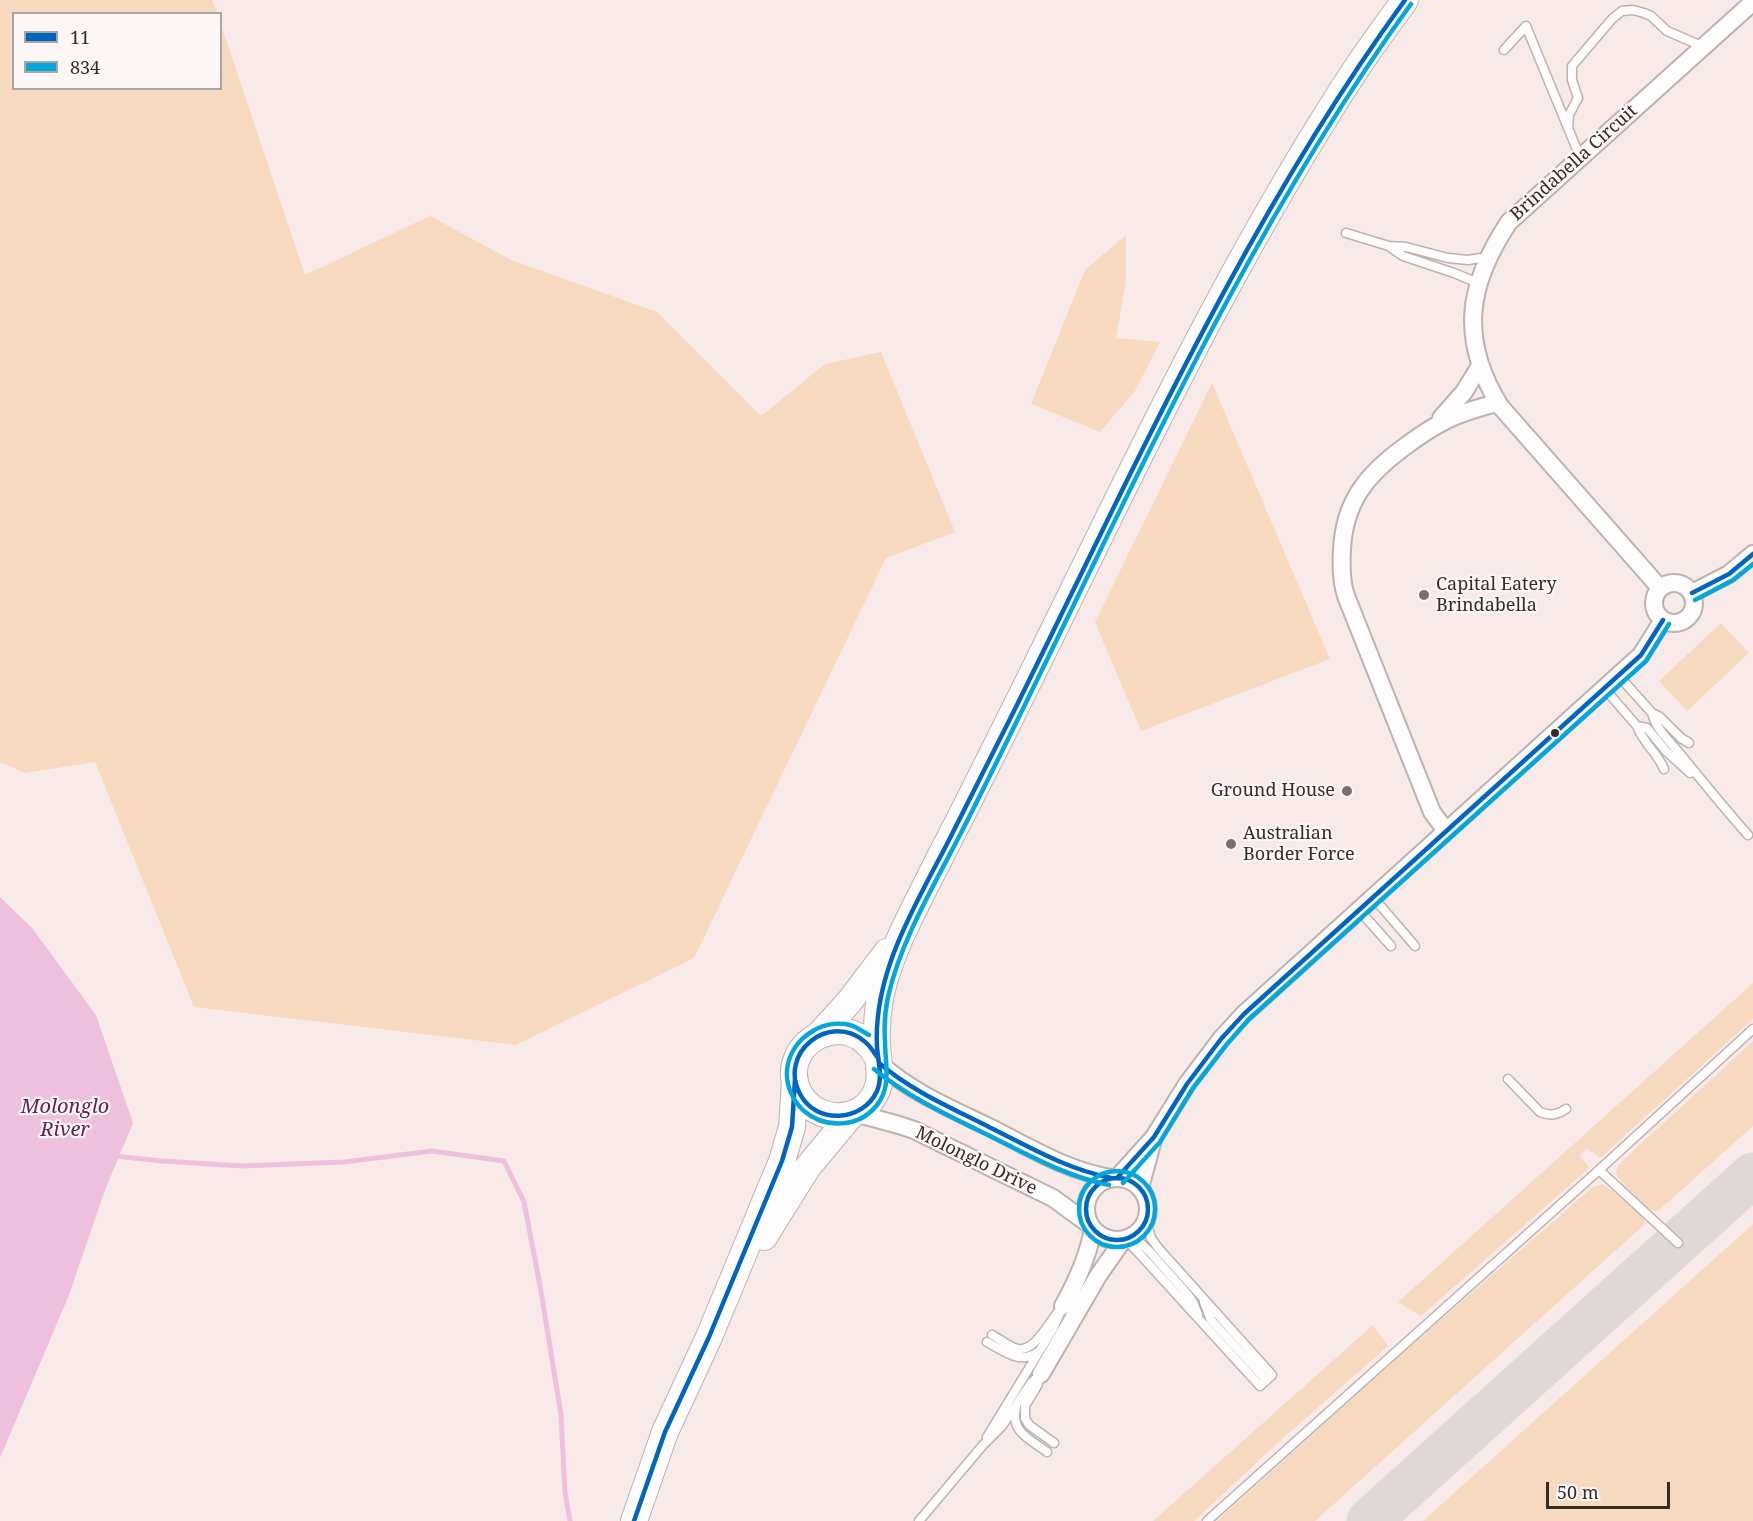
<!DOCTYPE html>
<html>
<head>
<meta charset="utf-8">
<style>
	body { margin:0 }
	#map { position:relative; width:1753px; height:1521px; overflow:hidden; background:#f8eae8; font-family:"Noto Serif",serif }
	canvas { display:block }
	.legend { position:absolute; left:12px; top:12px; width:210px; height:78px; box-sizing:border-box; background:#fcf7f6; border:2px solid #aca5a5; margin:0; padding:8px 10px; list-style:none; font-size:18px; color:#352b2b }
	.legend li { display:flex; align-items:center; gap:12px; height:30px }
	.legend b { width:30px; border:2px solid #aca5a5 }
	.scale { position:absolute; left:1546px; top:1482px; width:124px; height:27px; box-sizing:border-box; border:3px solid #352b2b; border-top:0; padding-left:8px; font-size:18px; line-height:21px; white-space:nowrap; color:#352b2b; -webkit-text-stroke:4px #fcf7f6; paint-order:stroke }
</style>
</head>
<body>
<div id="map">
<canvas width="1753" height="1521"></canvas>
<ul class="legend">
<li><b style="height:8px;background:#0065bd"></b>11</li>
<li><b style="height:8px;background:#05a7db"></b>834</li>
</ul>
<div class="scale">50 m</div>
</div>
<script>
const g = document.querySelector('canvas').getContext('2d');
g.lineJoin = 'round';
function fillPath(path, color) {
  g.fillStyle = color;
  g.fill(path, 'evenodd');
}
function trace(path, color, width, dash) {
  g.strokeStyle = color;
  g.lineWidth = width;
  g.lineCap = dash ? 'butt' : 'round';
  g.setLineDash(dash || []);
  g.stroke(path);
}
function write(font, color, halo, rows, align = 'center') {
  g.font = font + ' "Noto Serif",serif';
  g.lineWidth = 4.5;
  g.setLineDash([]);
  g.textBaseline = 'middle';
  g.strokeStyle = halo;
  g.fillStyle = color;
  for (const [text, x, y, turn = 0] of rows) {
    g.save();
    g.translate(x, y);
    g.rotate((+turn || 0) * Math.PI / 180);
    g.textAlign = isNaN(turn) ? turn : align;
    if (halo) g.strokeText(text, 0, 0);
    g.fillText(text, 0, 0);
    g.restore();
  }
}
fillPath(new Path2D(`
	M0,0H212L217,13L14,14V88H220L221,25L305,275L430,216L511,260L657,312L761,416L825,364L881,352L955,532L886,558L694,958L516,1045L194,1007L95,762L25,773L0,762Z
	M1126,235V281L1116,338L1160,342L1135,391L1100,432L1031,404L1085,270Z
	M1212,383L1330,659L1141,731L1095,622Z
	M1721,623L1749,653L1687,711L1659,681Z
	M1753,983V1019L1600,1158L1587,1148L1580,1155L1589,1168L1421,1316L1398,1302Z
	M1753,1041V1126L1658,1211L1648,1209L1618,1178L1616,1172L1619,1164Z
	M1602,1184L1613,1191L1643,1218L1645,1224L1315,1521H1217L1397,1358L1593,1187Z
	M1753,1224V1521H1423Z
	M1373,1325L1388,1346L1283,1438L1194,1521H1153Z`), '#f6d9bf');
fillPath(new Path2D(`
	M0,897L32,928L96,1015L133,1123L105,1190L69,1295L0,1458Z`), '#edc1de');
trace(new Path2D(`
	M114,1156L162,1161L242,1166L344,1162L432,1151L504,1161L524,1202L541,1291L561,1415L565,1492L570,1521`), '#edc1de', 5);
trace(new Path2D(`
	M1369,1521L1753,1175`), '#e0d8d6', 45);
const lane = new Path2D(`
	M1504,50L1526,26L1580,157
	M1568,128L1569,115L1578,98L1572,80V66L1612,19L1622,11L1633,10L1644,13L1651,16L1667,31L1704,47
	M1346,233L1389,246L1406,247L1448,258L1468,260L1487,257
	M1390,247L1403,256L1454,273L1478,283
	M1618,675L1652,713L1660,717L1681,738L1689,743
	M1604,688L1637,726L1647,728L1666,751L1690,773
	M1652,713C1656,730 1671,742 1681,755C1703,782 1725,809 1748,835
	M1637,726C1643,743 1657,752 1664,769
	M1373,897L1415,946
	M1359,910L1391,946
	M1508,1079L1540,1112C1550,1116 1557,1115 1566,1109
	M1599,1170L1678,1243
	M1133,1236L1150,1252L1188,1295L1193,1302L1198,1315
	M1126,1239L1260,1386L1272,1375L1159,1249L1151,1238L1146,1221
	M1204,1302L1211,1320L1266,1380
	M992,1335C1000,1339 1009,1347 1018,1349C1035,1352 1049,1322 1059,1311
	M987,1342C1004,1351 1020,1365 1038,1352
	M1041,1374L1037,1386L1025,1406V1418L1029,1425L1054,1443
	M1016,1407C1010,1432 1030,1439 1047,1452
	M987,1437L1053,1329L1063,1306
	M919,1521L983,1445L1002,1426L1031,1383L1041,1374
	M1207,1521L1599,1170L1753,1029`);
const street = new Path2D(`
	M1441,418L1464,392L1480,366
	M1654 603a20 20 0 1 1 40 0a20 20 0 1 1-40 0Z
	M1660,588L1500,406C1459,339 1467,285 1509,222L1753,2
	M1692,593L1729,574L1753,554
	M1446,831L1432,812L1346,596C1341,581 1341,566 1342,550C1344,503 1366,475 1403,448C1436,423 1456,413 1497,403
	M879,1063C912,1093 952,1109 991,1128C1030,1148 1068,1171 1111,1178
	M855,1113L899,1125L914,1130L1053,1198L1090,1225
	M1086 1209a31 31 0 1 1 62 0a31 31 0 1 1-62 0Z
	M1117,1178L1154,1137L1187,1084L1221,1039L1244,1014L1641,655L1663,620
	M1140,1188L1153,1140
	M1063,1306C1077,1281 1088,1257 1093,1229
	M1041,1374L1098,1276L1123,1240`);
const primary = new Path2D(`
	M819,1035L849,1002L887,952
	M878,1058C848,1001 774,1045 799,1093C816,1124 862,1124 876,1092C882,1079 879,1069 878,1056C876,1038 877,1016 880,998C890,950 916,906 937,863C990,761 1040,658 1091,554C1172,388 1256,221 1358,66C1373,44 1389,22 1405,0
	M764,1237L807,1168L852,1114
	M634,1521L665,1432L709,1337L782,1161L792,1127L795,1081`);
trace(lane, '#bdb2b0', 11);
trace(street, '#bdb2b0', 20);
trace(primary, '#bdb2b0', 28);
trace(lane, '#fefcfc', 8);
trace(street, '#fefcfc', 16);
trace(primary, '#fefcfc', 26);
trace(new Path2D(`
	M1692,593L1729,574L1753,554
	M878,1058C874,1053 870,1045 864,1041C829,1012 778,1053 800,1094C816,1125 863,1122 877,1091C883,1077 878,1061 877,1047C873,973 915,906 948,842C970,799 992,755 1014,711C1134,469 1245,220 1405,0
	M879,1063C913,1092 952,1108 991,1128C1031,1148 1067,1169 1111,1178
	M1117,1178L1154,1137L1187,1084L1221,1039L1244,1014L1641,655L1663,620
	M1086 1209a31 31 0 1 1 62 0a31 31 0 1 1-62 0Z
	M634,1521L665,1432L709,1337L782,1161L792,1127L795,1079`), '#0065bd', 4.5);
trace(new Path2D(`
	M1695,600L1733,580L1753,564
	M869,1035C863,1032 857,1027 850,1025C820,1018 789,1041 787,1071C786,1086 793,1101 804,1111C825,1129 859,1128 877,1105C892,1086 885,1064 885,1041C884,1027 885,1011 888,997C901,939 936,882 963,829C1105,551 1227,258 1411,4
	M874,1069C908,1097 947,1115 986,1134C1027,1154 1064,1176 1109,1185
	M1079 1209a38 38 0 1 1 76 0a38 38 0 1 1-76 0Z
	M1123,1183L1160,1142L1193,1088L1227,1044L1249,1019L1646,661L1669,624`), '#05a7db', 4.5);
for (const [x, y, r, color] of [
	[1424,595,6,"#796e6d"],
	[1555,733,5,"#352b2b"],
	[1347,791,6,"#796e6d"],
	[1231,844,6,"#796e6d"]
]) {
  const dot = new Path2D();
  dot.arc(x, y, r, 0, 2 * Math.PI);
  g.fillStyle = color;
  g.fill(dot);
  trace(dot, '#fcf7f6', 2);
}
write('18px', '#352b2b', '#fcf7f6', [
	["Brindabella Circuit",1574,163,-42],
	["Molonglo Drive",976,1161,26]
]);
write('18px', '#352b2b', '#fcf7f6', [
	["Capital Eatery",1436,585],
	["Brindabella",1436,606],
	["Ground House",1335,791,"right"],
	["Australian",1243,834],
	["Border Force",1243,855]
], 'left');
write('italic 20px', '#622054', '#fcf7f6', [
	["Molonglo",65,1107],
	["River",65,1130]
]);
</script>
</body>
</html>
